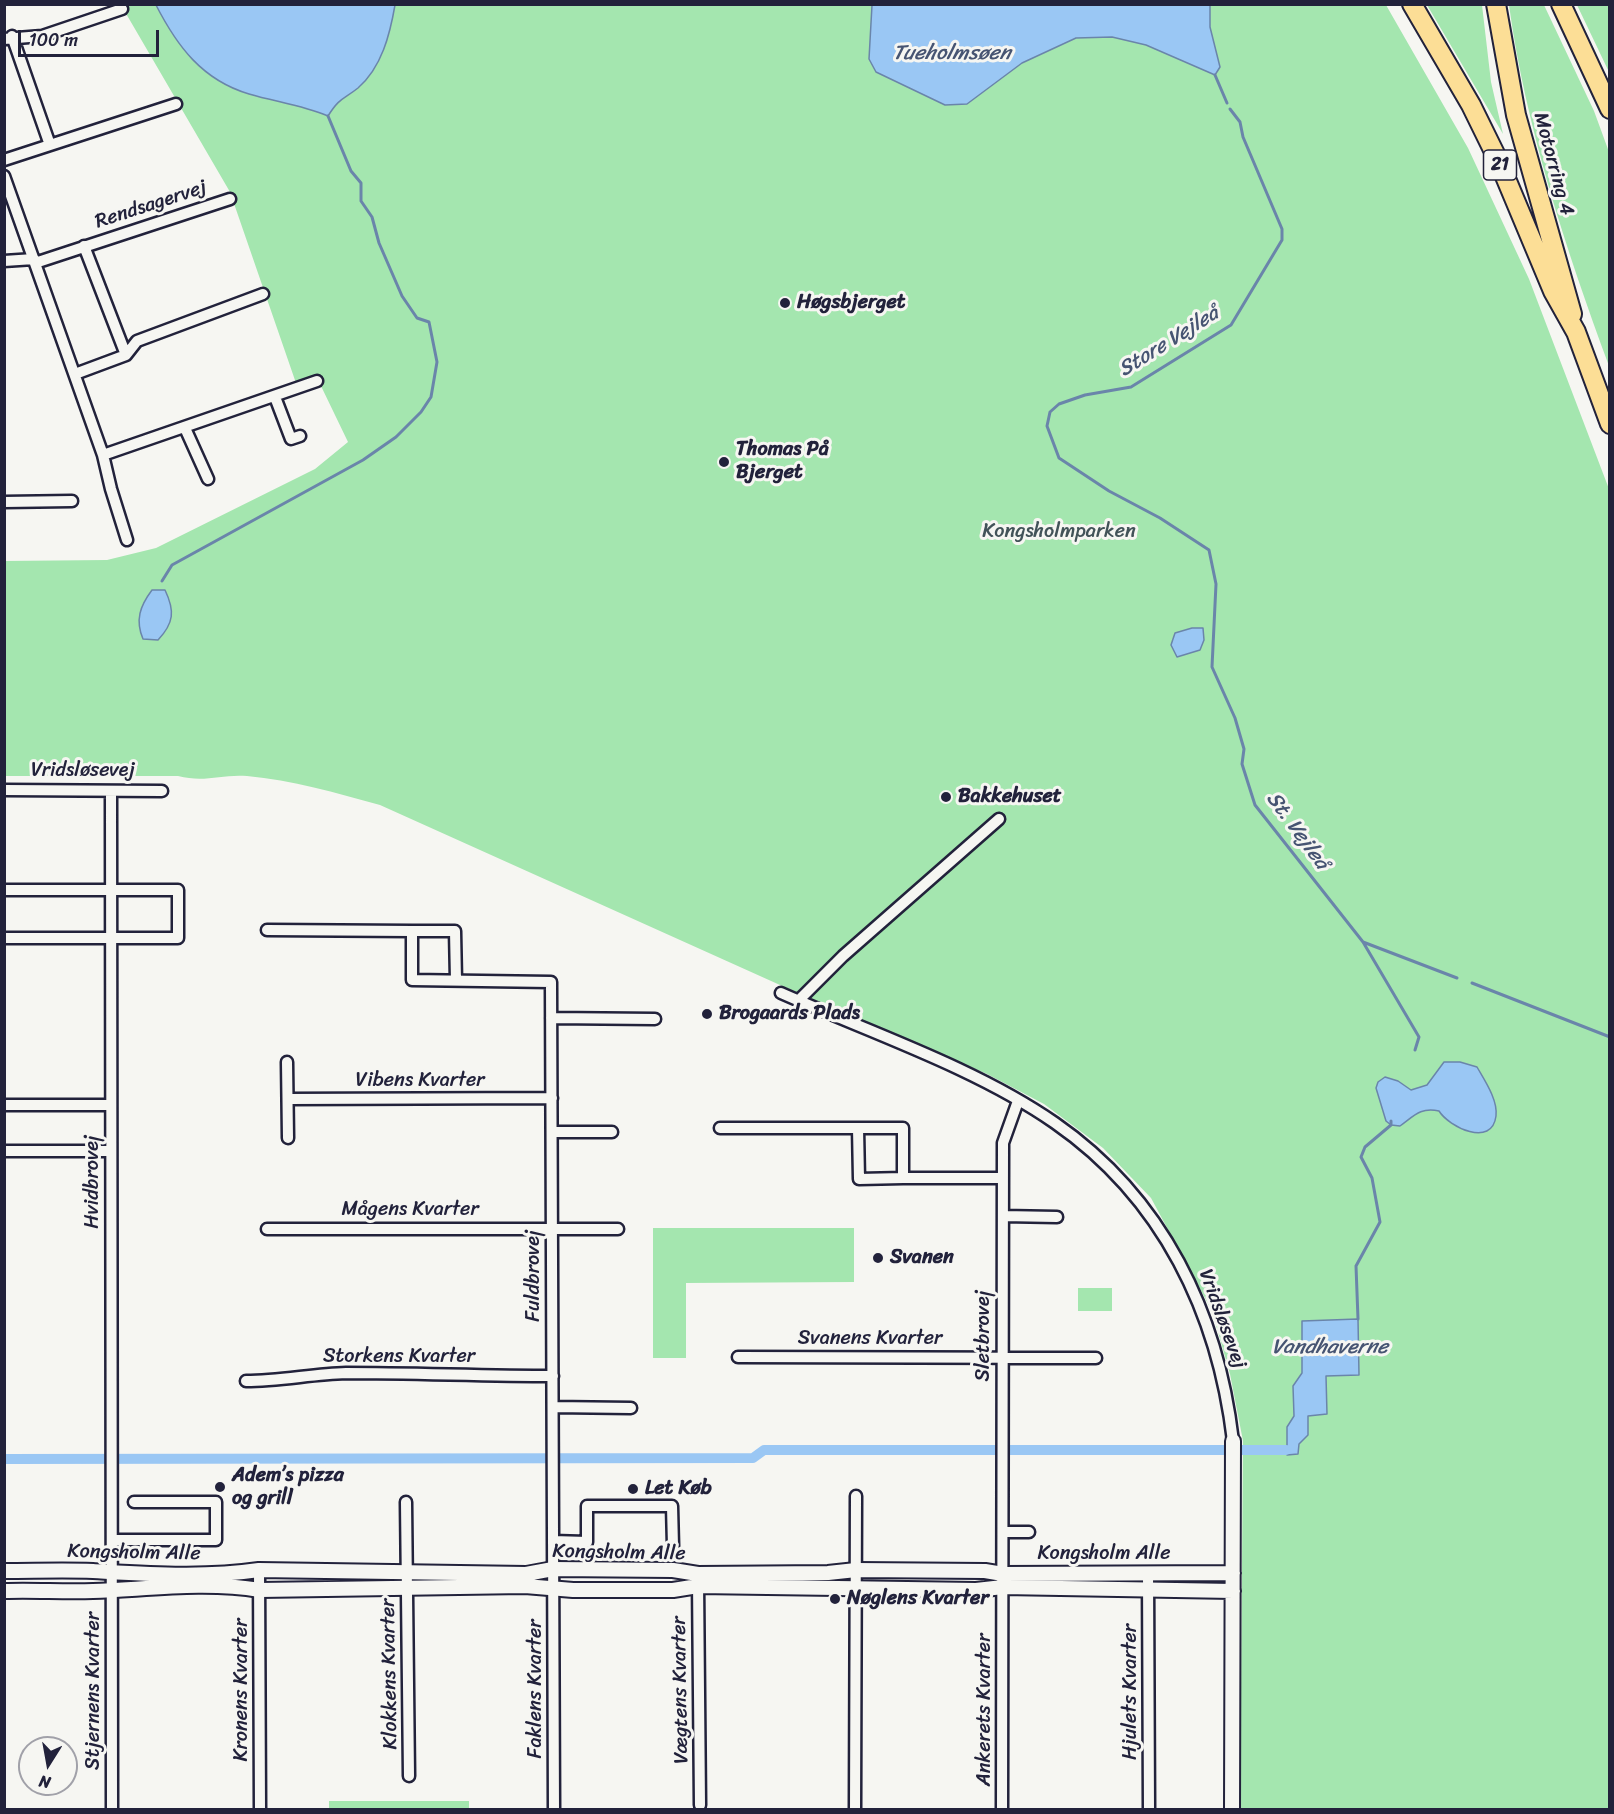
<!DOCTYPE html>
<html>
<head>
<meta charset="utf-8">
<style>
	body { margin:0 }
	#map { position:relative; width:1614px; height:1814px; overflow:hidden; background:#f6f6f2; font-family:Sriracha,sans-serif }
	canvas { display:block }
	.frame { position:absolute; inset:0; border:6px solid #22223b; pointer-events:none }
	.north { position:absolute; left:18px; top:1736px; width:60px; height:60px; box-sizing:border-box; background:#f6f6f2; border:2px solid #a1a1a9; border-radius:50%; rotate:191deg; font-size:16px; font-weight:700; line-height:24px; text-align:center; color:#22223b }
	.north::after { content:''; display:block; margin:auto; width:21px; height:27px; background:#22223b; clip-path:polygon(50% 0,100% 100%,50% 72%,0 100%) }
	.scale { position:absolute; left:18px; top:30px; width:141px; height:27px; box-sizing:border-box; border:3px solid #22223b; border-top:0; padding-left:8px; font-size:18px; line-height:21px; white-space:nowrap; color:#22223b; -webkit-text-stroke:4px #f6f6f2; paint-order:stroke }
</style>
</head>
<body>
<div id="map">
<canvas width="1614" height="1814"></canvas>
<div class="frame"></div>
<div class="north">N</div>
<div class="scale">100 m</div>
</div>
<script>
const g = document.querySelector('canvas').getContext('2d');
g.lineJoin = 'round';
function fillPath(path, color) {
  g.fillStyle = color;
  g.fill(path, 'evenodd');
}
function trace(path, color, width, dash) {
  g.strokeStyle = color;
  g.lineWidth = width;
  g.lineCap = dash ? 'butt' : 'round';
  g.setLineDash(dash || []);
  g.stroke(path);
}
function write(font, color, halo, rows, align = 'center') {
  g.font = font + ' Sriracha,sans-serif';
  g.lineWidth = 6;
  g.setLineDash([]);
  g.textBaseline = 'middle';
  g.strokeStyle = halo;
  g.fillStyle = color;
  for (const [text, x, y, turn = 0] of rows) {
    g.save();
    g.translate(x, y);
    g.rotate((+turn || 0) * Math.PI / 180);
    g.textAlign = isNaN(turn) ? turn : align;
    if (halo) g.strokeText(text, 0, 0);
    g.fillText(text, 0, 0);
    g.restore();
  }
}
fillPath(new Path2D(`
	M121,5H1386L1468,148L1529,279L1609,489V1809H1240L1243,1441L1230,1374L1212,1311L1151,1198L1103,1148L1044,1104L987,1074L780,985L380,805C336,793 292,780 247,776C221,774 205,783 178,776H5L4,561L107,560L156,548L315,469L348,442L321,386H297L230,192Z
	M1427,5H1482L1491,82L1503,134Z
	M1509,5H1544L1594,111L1609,152V366C1566,249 1526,129 1509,5Z
	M1577,5H1609V72Z
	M653,1228H854V1282L686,1283V1358H653Z
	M1078,1288H1112V1311H1078Z
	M329,1801H469V1809H329Z`), '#a4e6af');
const water = new Path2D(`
	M1210,4V27L1220,67L1215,75L1146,45L1112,37L1076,38L1022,63L967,104L945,105L876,72L869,59L872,5Z
	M156,5H395C390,34 382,67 358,88C343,100 340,97 328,116C302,105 276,102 249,94C202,80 177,46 156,5Z
	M152,590H165C175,611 174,623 158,640L143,639C135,620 140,606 152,590Z
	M1192,628H1203L1204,640L1200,650L1177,657L1171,645L1175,633Z
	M1444,1062H1460L1477,1067C1485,1081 1498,1100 1496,1116C1492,1148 1449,1127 1439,1111C1420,1107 1414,1116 1400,1126L1391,1125L1386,1121L1376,1088L1378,1082L1385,1077L1398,1081L1411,1090L1427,1085Z
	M1358,1319L1359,1375L1326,1376L1327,1414L1308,1416V1435L1299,1444L1298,1454L1287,1455V1427L1294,1416L1293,1386L1302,1373V1321Z`);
fillPath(water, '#9ac7f4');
trace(water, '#6a85aa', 1.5);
trace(new Path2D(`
	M1215,75L1227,103
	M1230,109L1240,122L1243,137L1282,229V240L1231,325L1131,387L1085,395L1059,404L1050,412L1047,426L1059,458L1109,491L1160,518L1209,550L1216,584L1212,667L1235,718L1244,749L1242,764L1255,805L1363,942L1457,978
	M162,581L172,565L363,460L396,437L421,412L431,397L437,362L429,322L417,318L402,296L379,243L372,217L361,201V183L351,171L328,116
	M1363,942L1419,1037L1415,1050
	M1472,983L1610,1037
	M1358,1319L1356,1266L1380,1222L1372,1178L1361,1157L1365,1147L1391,1125V1121`), '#6a85aa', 3);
trace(new Path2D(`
	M4,1459L753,1458L764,1450H1286`), '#9ac7f4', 10);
const street = new Path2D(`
	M12,36L50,145
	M4,39L42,36L122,9
	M4,160L176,104
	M4,176L103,455
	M84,246L126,355
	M4,261L34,259
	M35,263L230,199
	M75,374L126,355L137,341L263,294
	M275,397L291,439L300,436
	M185,428L208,479
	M4,502L72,501
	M127,540L111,489L103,455L317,381
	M4,790L162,791
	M111,791L112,1809
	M4,890H178V938H4
	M267,930L412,931V980L551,982L554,1810
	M412,931H455L456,980
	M781,993C869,1032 976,1068 1055,1123C1163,1198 1218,1313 1233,1441
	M798,1001L843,956L999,819
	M551,1018L655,1019
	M287,1062L288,1138
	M288,1099L552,1098
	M4,1105H111
	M720,1128H903V1178H1003
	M858,1128L859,1179L903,1178
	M552,1132H612
	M4,1151H111
	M1003,1216L1057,1217
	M267,1229H618
	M738,1357L1096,1358
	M246,1381C280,1381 312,1374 346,1373C415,1373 484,1376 553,1376
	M553,1407L631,1408
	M406,1502L409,1776
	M1004,1532H1029
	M113,1540H216V1502H134
	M553,1541L587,1542V1506H672L673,1546
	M259,1570L260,1810
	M1148,1574L1149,1810
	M698,1581L700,1805
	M855,1810L856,1496
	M1002,1810L1003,1143L1018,1101`);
const secondary = new Path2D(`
	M4,1571C34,1571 63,1570 93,1571C148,1574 204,1578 259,1570L526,1574L553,1569L673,1570L698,1574L828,1573L856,1570L985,1571L1003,1574L1233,1573
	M4,1591C34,1590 64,1592 93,1591C148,1589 205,1581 260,1590L525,1586L573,1590H673L698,1586L976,1590L1003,1587L1233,1591
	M1232,1810L1233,1441`);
const highway = new Path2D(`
	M1412,4L1471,105L1499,162L1553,291L1576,332L1610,424
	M1496,4L1516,115L1572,314
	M1561,4L1610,109`);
trace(street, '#22223b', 15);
trace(secondary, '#22223b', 18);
trace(highway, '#22223b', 22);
trace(street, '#f6f6f2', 10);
trace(secondary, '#f6f6f2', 14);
trace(highway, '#fcde96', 18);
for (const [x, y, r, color] of [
	[785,303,6,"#22223b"],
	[724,462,6,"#22223b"],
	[946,797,6,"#22223b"],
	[707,1014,6,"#22223b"],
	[878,1258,6,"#22223b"],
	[220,1487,6,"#22223b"],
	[633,1489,6,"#22223b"],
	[835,1599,6,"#22223b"]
]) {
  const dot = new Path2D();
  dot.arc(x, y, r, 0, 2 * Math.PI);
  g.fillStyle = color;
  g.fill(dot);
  trace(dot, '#f6f6f2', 2);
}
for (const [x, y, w] of [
	[1500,165,33]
]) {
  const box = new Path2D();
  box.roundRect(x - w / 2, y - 15, w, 30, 4.5);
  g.fillStyle = '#f6f6f2';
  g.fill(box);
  trace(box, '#22223b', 1.5);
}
write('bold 18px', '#22223b', null, [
	["21",1500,165]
]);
write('20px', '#22223b', '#f6f6f2', [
	["Motorring 4",1553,164,75],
	["Rendsagervej",151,205,-18],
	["Vridsløsevej",83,771],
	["Vibens Kvarter",420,1081],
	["Hvidbrovej",93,1182,-90],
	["Mågens Kvarter",410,1210],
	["Fuldbrovej",534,1276,-90],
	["Vridsløsevej",1222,1319,70],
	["Sletbrovej",984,1336,-90],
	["Svanens Kvarter",870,1339],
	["Storkens Kvarter",399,1357],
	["Kongsholm Alle",134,1553,1],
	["Kongsholm Alle",619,1553,1],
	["Kongsholm Alle",1104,1554],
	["Klokkens Kvarter",390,1674,-91],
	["Faklens Kvarter",536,1689,-90],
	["Kronens Kvarter",242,1690,-90],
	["Vægtens Kvarter",681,1690,-91],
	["Stjernens Kvarter",94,1691,-90],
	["Hjulets Kvarter",1131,1692,-90],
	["Ankerets Kvarter",985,1710,-90]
]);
write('bold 20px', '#22223b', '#f6f6f2', [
	["Høgsbjerget",797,303],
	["Thomas På",736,450],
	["Bjerget",736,473],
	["Bakkehuset",958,797],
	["Brogaards Plads",719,1014],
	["Svanen",890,1258],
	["Adem’s pizza",232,1476],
	["og grill",232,1499],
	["Let Køb",645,1489],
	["Nøglens Kvarter",847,1599]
], 'left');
write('20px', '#425358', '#f6f6f2', [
	["Kongsholmparken",1059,532]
]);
write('italic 21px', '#465472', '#f6f6f2', [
	["Tueholmsøen",952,54],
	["Store Vejleå",1169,342,-32],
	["St. Vejleå",1297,831,54],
	["Vandhaverne",1330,1348]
]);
</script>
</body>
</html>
